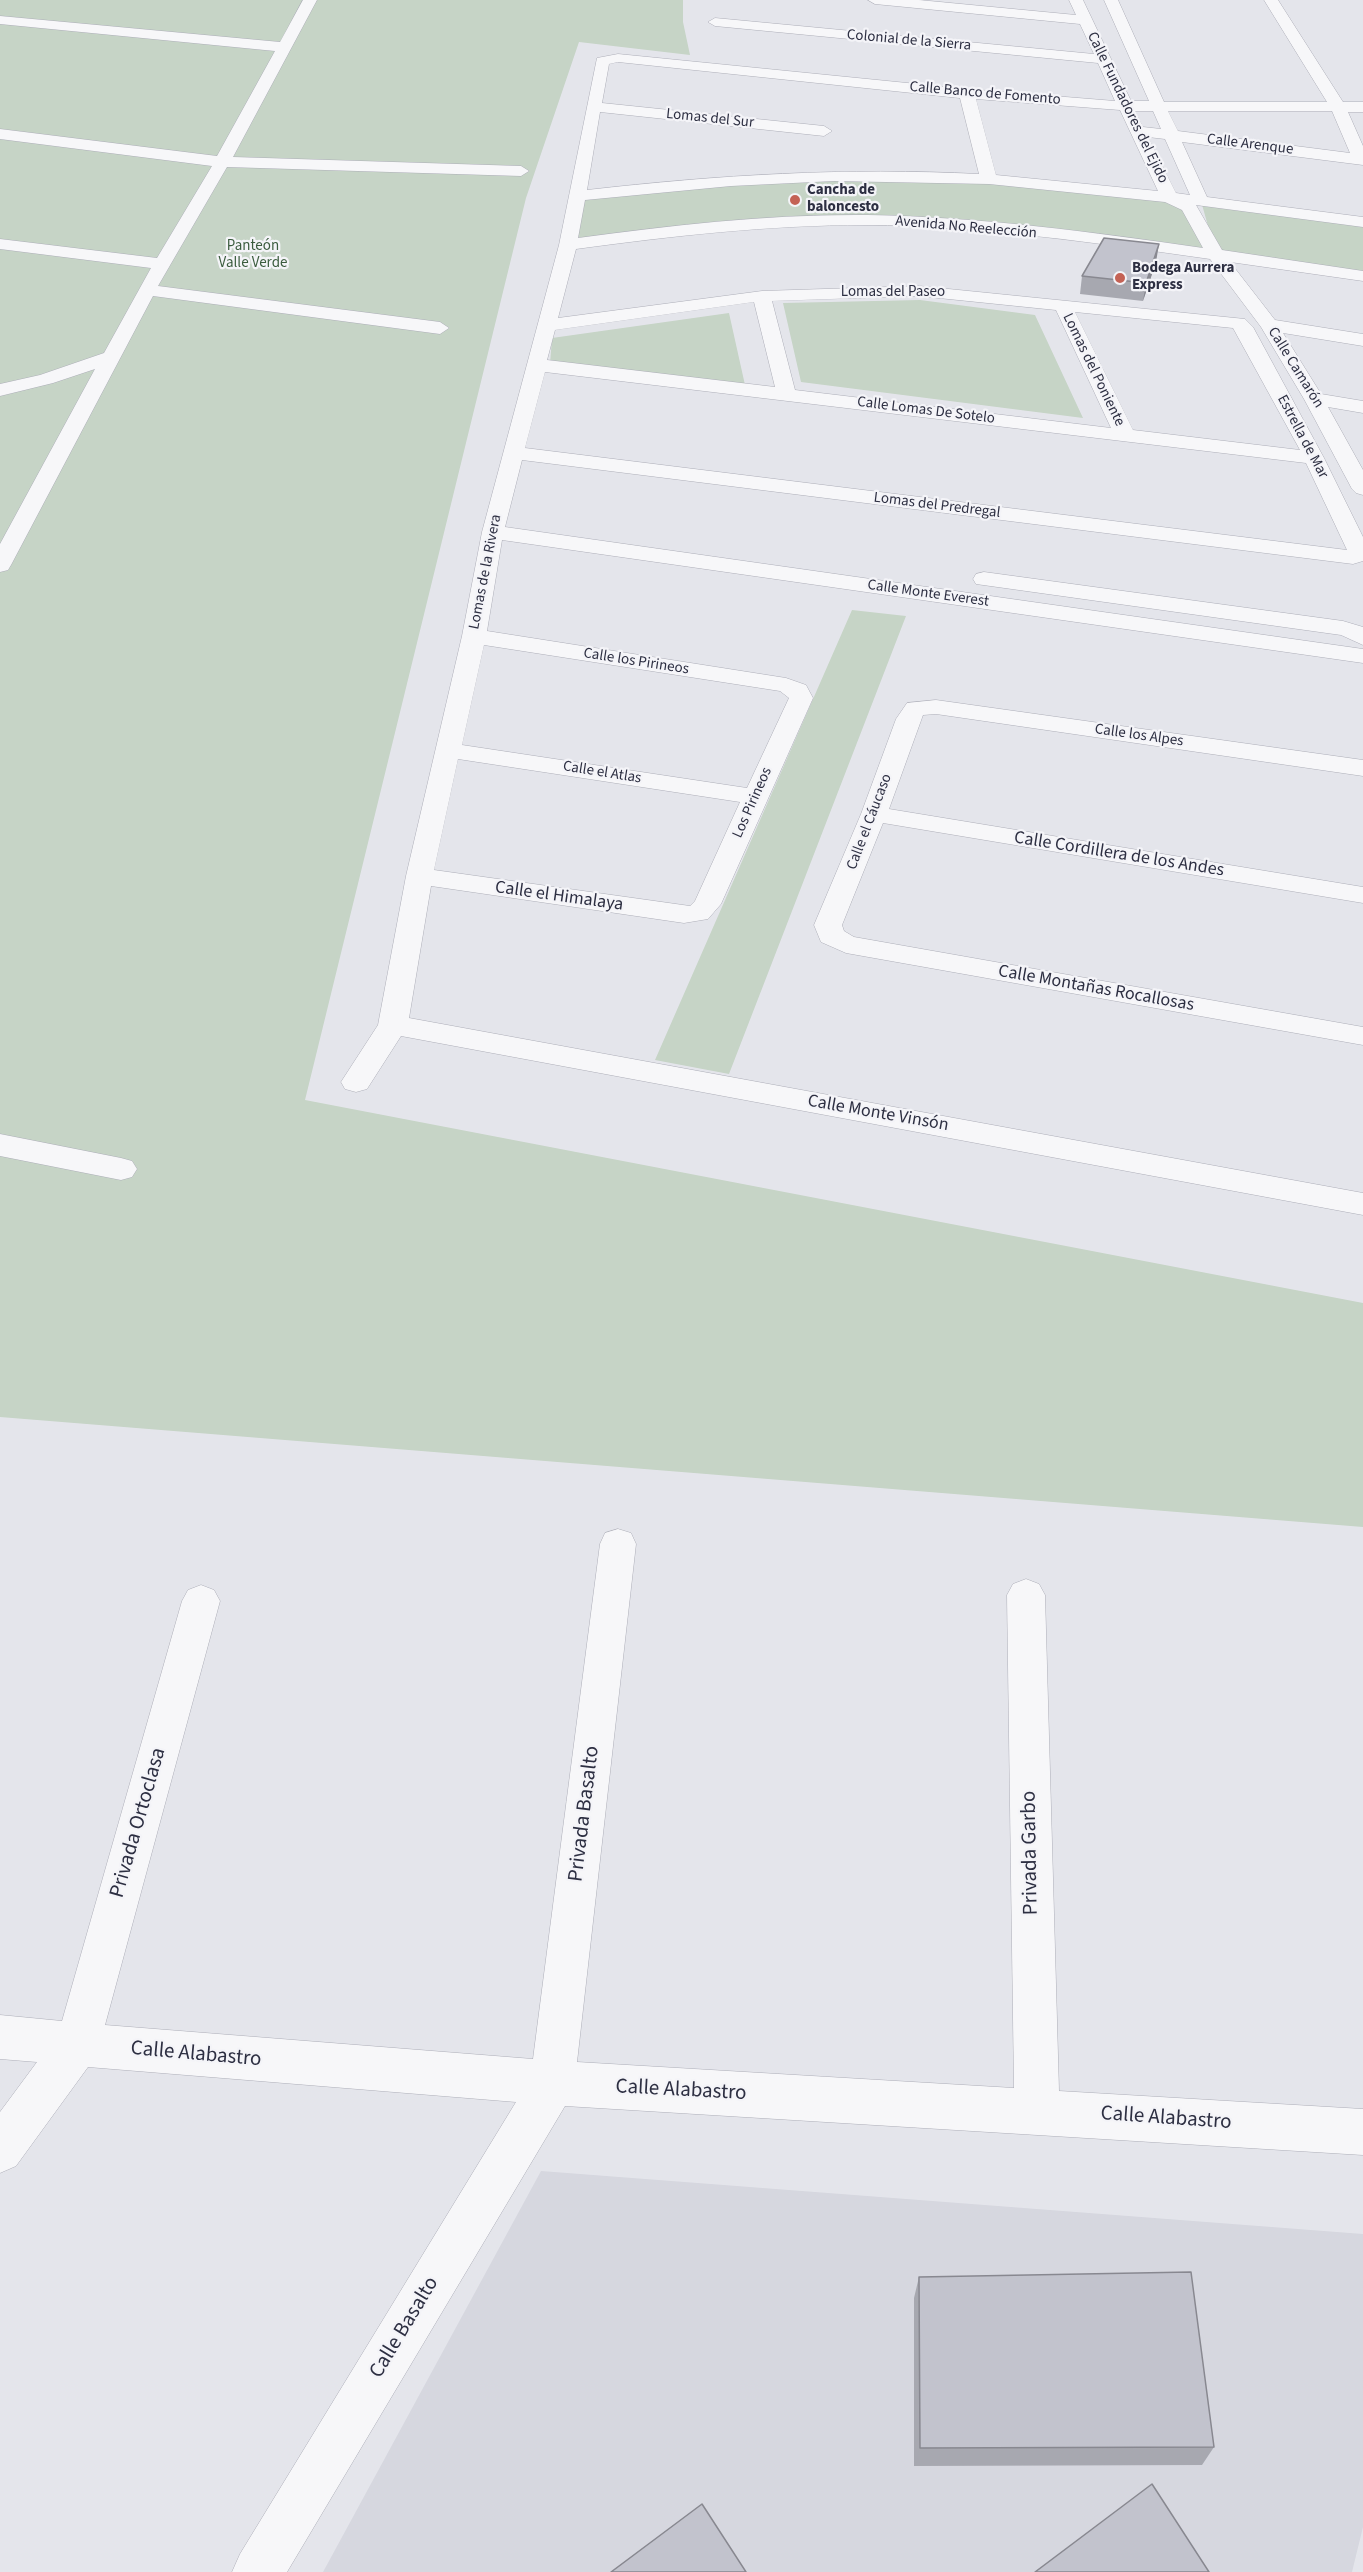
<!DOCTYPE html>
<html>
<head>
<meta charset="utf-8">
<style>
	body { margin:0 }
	canvas { display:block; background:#e4e5eb }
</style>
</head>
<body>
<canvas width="1363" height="2572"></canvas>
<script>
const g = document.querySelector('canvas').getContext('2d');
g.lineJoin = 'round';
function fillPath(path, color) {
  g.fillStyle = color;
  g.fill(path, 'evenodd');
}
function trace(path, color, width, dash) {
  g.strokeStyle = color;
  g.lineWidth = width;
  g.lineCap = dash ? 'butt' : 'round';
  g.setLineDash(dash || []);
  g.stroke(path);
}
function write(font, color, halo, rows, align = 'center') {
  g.font = font + ' "Source Sans 3",sans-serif';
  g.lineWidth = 4.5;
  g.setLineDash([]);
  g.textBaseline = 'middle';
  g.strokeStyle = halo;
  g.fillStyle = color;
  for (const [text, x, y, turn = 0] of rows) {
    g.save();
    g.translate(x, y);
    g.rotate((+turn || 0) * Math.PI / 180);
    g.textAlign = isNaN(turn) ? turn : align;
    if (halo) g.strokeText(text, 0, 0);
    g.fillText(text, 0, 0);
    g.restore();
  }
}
fillPath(new Path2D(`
	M541,2171L1363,2234V2527L1352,2572H323Z`), '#d6d7df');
fillPath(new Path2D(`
	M0,0H683V22L690,55L579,42L526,198L305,1100L1363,1303V1527L0,1417Z
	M720,179H989L1171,198L1189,207L1215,251L1201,201L1363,222V276L1216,255L911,222H798L568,245L577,196Z
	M920,300L1035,315L1083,418L801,382L783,303Z
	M729,313L745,385L550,364L552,338Z
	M852,610L906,616L729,1074L655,1060Z`), '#c6d4c6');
const minor = new Path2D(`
	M303,0H317L233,157L521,166L529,171L521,176L227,167L158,286L440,322L449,328L440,334L153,296L11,565L8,570L0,572V544L95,369L53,383L0,396V384L40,375L104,353L151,268L0,249V239L157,258L212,166L0,139V129L217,156L275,51L0,24V16L280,42Z
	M868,0H919L1076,15L1069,0H1083L1131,101H1149L1104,0H1118L1164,102H1327L1264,0H1278L1343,102H1363V112H1348L1363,146V165L1182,142L1207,197L1363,217V227L1196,205L1222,250L1363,271V281L1230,262L1275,320L1363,334V346L1283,333L1321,394L1363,401V413L1328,407L1363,470V495L1356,493L1352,489L1304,399L1261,327L1210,259C1097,243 981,226 866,225C768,225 672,236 576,249L558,318L762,291L919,286L1245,319L1253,327L1324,458L1363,537V561L1353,564L522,460L505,527L1363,649V663L502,540L487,631L786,678L806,685L813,698L721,904L708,919L684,923L431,886L409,1018L1363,1193V1215L401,1036L367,1089L356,1092L345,1089L341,1082L378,1025L406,876L462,636L482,532L559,245L597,58L618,54L967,89L1115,101L1098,63L715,26L708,22L715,18L1094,54L1080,24L875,4ZM618,62L960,98L979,174C848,167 717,175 587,190L600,112L824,136L832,131L824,126L602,103L609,64ZM976,99L1120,110L1158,191L996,175ZM1135,111H1153L1161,129L1143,127ZM1168,111H1332L1350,153L1178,131ZM1148,137L1165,139L1190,195L1176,193ZM834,181L989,184L1165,202L1182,210L1203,248C1092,232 980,217 868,215C771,214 674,225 578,238L585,200L731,186ZM919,296L1056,310L1111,428L795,390L772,301ZM754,302L775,387L547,360L555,330ZM1075,312L1233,328L1300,450L1133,430ZM545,372L1306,463L1347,550L525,448ZM484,645L780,691L789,698L747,788L462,745ZM458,759L740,802L695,901L690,906L434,870Z
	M984,572L1343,621L1363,627V645L1341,635L976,584L973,579L976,574Z
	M936,700L1363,760V776L936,714L923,715L889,809L1363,887V903L883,823L842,925L844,931L854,937L1363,1027V1045L846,953L821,942L814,925L861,814L896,719L907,703Z
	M0,1134L121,1158L132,1161L137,1169L132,1177L121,1180L0,1156Z
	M618,1529L631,1533L636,1544L577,2062L1014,2088L1007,1595L1013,1584L1026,1579L1039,1584L1045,1595L1059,2091L1363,2109V2155L565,2106L287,2572H232L240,2554L516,2102L88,2067L16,2166L0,2173V2112L37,2062L0,2059V2015L62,2021L182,1601L188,1590L201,1585L214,1590L220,1601L105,2025L533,2059L600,1544L605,1533Z`);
trace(minor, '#adaeb8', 1);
fillPath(minor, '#f7f7f9');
fillPath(new Path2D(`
	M1156,262L1143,301L1080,294L1082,276Z
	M919,2277L1214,2447L1202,2465L914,2466V2298Z`), '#a7a8b0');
fillPath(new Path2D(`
	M1159,244L1156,262L1143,301L1146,283Z`), '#888890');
const building = new Path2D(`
	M1104,238L1159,244L1146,283L1082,276Z
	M1191,2272L1214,2447L920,2448L919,2277Z
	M1152,2484L1209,2572H1035Z
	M702,2504L746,2572H611Z`);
fillPath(building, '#c2c3cd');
trace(building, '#888890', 1.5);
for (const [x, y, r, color] of [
	[795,200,6,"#c46255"],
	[1120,278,6,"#c46255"]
]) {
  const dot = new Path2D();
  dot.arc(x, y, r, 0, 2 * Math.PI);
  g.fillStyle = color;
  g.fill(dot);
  trace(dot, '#f4f4f8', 2);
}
write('15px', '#2d2f42', '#f4f4f8', [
	["Colonial de la Sierra",909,41,5],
	["Calle Banco de Fomento",985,94,5],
	["Calle Fundadores del Ejido",1127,108,64],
	["Lomas del Sur",710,119,6],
	["Calle Arenque",1250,145,7],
	["Avenida No Reelección",966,228,5],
	["Lomas del Paseo",893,293],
	["Calle Camarón",1295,368,58],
	["Lomas del Poniente",1093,370,64],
	["Calle Lomas De Sotelo",926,411,7],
	["Estrella de Mar",1302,437,62],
	["Lomas del Predregal",937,506,7],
	["Lomas de la Rivera",486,572,-79],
	["Calle Monte Everest",928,594,8],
	["Calle los Pirineos",636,662,9],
	["Calle los Alpes",1139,736,8],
	["Calle el Atlas",602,773,9],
	["Los Pirineos",753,803,-66],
	["Calle el Cáucaso",870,822,-69]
]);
write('bold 15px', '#2d2f42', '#f4f4f8', [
	["Cancha de",807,191],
	["baloncesto",807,208],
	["Bodega Aurrera",1132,269],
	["Express",1132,286]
], 'left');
write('15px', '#3b5c3e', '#f4f4f8', [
	["Panteón",253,247],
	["Valle Verde",253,264]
]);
write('18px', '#2d2f42', '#f4f4f8', [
	["Calle Cordillera de los Andes",1119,855,9],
	["Calle el Himalaya",559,897,8],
	["Calle Montañas Rocallosas",1096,989,10],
	["Calle Monte Vinsón",878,1114,10]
]);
write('21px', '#2d2f42', '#f4f4f8', [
	["Privada Basalto",585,1814,-83],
	["Privada Ortoclasa",139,1823,-74],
	["Privada Garbo",1031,1853,-91],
	["Calle Alabastro",196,2055,5],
	["Calle Alabastro",681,2091,3],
	["Calle Alabastro",1166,2119,4],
	["Calle Basalto",405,2328,-59]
]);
</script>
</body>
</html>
